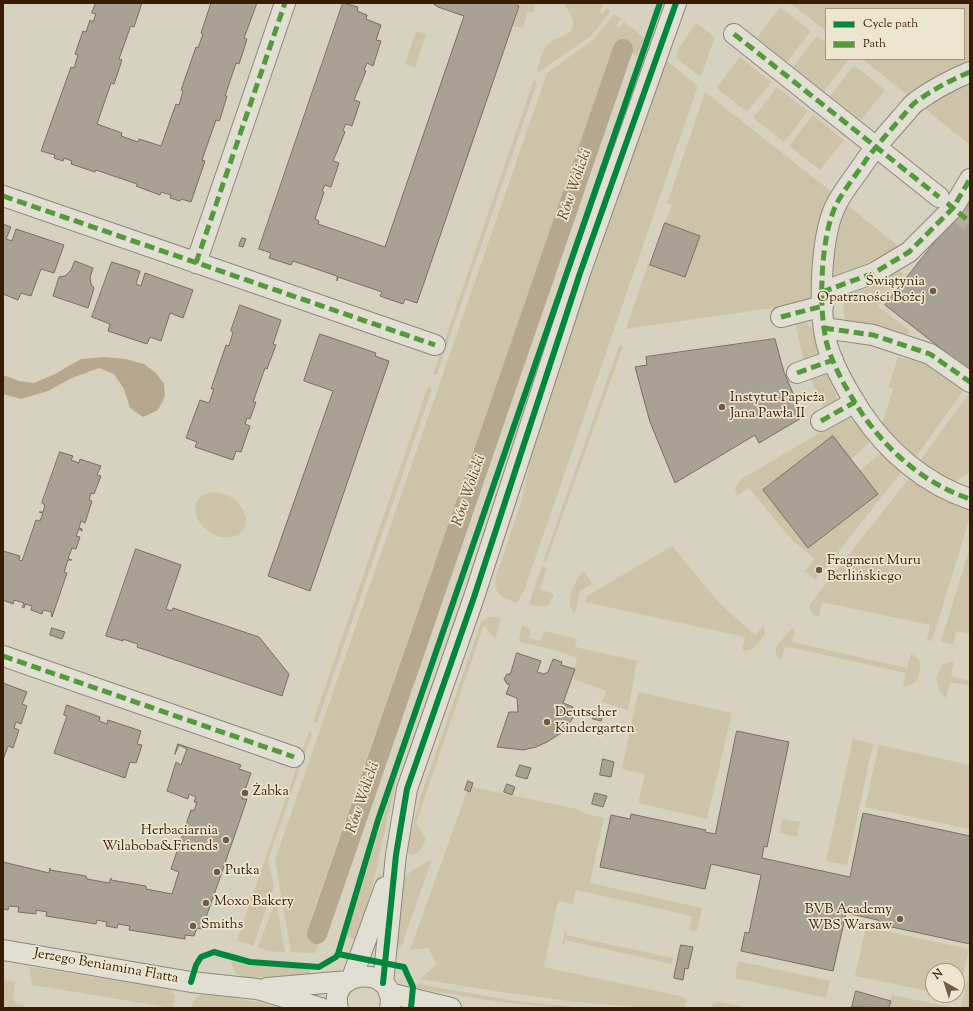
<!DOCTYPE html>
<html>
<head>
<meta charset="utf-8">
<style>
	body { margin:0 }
	#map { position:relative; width:973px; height:1011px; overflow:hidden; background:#d7d1bf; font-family:"Sorts Mill Goudy",serif }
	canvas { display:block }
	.frame { position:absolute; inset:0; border:4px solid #3a1c05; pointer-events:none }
	.legend { position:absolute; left:825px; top:8px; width:140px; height:52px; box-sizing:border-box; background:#ece5cf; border:1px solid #a5957e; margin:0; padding:5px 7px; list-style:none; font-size:12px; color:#3a1c05 }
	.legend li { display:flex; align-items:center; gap:8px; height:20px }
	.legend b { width:20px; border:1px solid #a5957e }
	.north { position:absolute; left:925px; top:963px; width:40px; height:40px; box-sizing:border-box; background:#ece5cf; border:1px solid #a5957e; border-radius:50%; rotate:321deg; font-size:11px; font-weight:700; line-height:16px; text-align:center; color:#3a1c05 }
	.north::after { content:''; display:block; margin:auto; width:14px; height:18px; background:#715b46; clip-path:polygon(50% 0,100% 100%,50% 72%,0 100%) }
</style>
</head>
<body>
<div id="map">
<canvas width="973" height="1011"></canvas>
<div class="frame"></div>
<ul class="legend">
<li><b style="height:5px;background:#00873e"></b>Cycle path</li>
<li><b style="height:5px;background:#529a3a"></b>Path</li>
</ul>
<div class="north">N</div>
</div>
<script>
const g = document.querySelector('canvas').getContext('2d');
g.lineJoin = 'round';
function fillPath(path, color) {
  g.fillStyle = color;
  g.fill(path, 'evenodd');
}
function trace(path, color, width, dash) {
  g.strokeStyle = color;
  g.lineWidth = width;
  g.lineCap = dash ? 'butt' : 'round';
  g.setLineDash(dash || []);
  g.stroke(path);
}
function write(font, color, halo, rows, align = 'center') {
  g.font = font + ' "Sorts Mill Goudy",serif';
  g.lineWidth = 3.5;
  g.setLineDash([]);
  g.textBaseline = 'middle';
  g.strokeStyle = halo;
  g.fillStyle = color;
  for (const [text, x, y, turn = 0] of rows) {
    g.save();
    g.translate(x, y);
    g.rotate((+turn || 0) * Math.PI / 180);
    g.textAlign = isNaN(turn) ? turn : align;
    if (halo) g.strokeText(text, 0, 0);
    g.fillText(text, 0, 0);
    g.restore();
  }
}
fillPath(new Path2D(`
	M520,3H536L533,13L528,11L523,28L513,26Z
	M563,3H600L604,5L599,12L602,14L607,8L611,11L591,36L539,72L537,71C540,62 542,50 549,43C553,39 558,39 563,36C582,27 570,13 563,3Z
	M790,3H970V63L909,96L862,59H964V9H826V31Z
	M780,7L811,31L787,62L757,38Z
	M614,14L621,19L616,25L619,28L624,22L644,38L637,56L628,51L613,48L312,915V938L320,940L315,953L291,952L275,860L547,73L594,39Z
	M696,23L715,37L701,77L676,58L678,49Z
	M416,31L426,34L415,68L405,64Z
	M817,36L826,43V59L848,60L824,91L793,67Z
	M740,57L771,82L747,112L716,88Z
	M667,61L698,86L524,591L517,603C504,598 492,595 496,576L520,506L537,433L659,77Z
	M854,65L885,90L861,120L830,96Z
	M534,79L537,83L437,374L433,375Z
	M970,82V145L924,108L937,99Z
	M777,87L808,111L784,142L753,118Z
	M705,92L833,193L813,292L808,300L801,304L626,329L648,264L685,277L700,236L665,223L672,205L667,204Z
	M813,115L844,140L820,170L789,146Z
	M847,205L898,246L877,259L831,278L838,229Z
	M900,271L904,274L878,306L910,331L907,335L873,326L845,322L842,297L875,285Z
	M795,323H807L813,330L821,359L805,364Z
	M619,346H623L546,562H543Z
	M898,357L911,360L914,357L937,368L966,387L916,457L882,424L893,389L888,387Z
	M824,368L837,398V401L826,412L808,374Z
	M428,386L432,389L317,723L313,722Z
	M970,392V472L954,482L920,461Z
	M849,418L853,420L870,440L868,444L851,459L763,490L809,548L878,494L860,471L878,455L883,453L902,471L816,580L805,571L815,559L792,540L749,488L737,496L735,488L740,480L838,422Z
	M910,477L952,501L970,509V517L932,641L927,640L930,625L822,602L819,616L813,615L809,609L810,604Z
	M213,492C219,493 226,494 231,497C244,505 254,526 237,535C207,549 174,499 213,492Z
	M672,546L720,604L755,635L764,625L765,634L753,649L742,651L745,637L585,602L587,596Z
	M970,547V634L956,631L953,645L941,641Z
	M542,566L547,568L540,589L554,594L550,603L545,607L532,605L529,603Z
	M584,571L592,584L580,591L575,613C563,604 575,579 584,571Z
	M489,617H498L501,620L495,639L484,625L416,823L426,838C423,846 419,856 409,855L407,849L420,798L481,622Z
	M522,625L531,629L529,638L541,641L544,631L577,639L575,647L637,661L628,710L602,702L606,691L573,679L577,658L555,650L520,642L519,639Z
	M792,628L795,629L792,642L907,668L911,653L920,661C921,674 918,685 903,687L906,673L785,646L781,660L776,656V647Z
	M949,662H954L951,676L970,681V686L950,682L946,698L940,692L936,679L942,665Z
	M638,692L732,713L707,819L638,803L645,774L622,769Z
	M309,732L312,733L268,860L274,886L253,946L237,940Z
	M853,739L873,744L847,865L826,861Z
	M879,745L970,765V829L865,807Z
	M399,767L372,888L357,939L355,940L346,936Z
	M472,787L577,809L583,813L604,818L590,883L702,908L697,931L689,930L692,916L576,890L573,904L558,901L544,967L680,996L687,1000L684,1008C595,1008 507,993 420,979L437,964L428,948L410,950L467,791L471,792Z
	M782,819L800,822L797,837L780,833Z
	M432,859L402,945L399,948L393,947L401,883L410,872Z
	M276,901L285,952L268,951L258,947Z
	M866,927L969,949L958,998L945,995H957V971H933V992L855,976Z
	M565,930L567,931L566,935L673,958L672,964L565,940L564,944H562Z
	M230,961L249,966L309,968L310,978L242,977L236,974Z
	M738,961L830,981L826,998L735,978Z
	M29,967L170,989L175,996L173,1008L32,985Z
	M970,970V1008H961Z
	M3,980L15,982L13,1001L29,1008H3Z
	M417,984L515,1001L584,1008C527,1008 472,998 416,988Z
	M200,995L230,997L286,1008H191L193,1001Z
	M892,995L955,1008H889Z
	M719,1002L748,1008H711L713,1004Z`), '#cdc3a9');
fillPath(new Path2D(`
	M104,357L125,359L144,364L156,373L164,384L165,396L158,410L143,417L130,408L124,389L114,374L99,368L72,378L48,391L21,399L3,394V375L19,381L34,383L55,374L81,359Z`), '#b6a88e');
trace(new Path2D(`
	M317,934L623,49`), '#b6a88e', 20);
const building = new Path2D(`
	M96,3H142L134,27L131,26L130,28L119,59L122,60L114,84L111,83L97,124L122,133L121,136L138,142L139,139L161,146L176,104L179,105L183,91L181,90L196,47L198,48L203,34L201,33L211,3H257L244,38L247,39L242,55L239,64L236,63L225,96H227L220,119L219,121L216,120L202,160L205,161L191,202L181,199L180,201L170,198L171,195L161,192L160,195L136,186L137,184L96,170L95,172L71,164L72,161L64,158L63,161L54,158L55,155L41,151L71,67L74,68L78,55L75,54L83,31L86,32L90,20L93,22L96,14L92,13Z
	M343,3L358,7L357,11L367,15L366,19L381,25L376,40L381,41L373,66L367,63L364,70L366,71L354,100L360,102L352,126L346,124L343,130L345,132L333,161L339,163L331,187L325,185L322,191L324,192L315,219L319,221L318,224L385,247L464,16L438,7L432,3H515L519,6L417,303L405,299L403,304L380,296L382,292L338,277L337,281V276L293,261L291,265L269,258L271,253L259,249Z
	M970,198V371L885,305Z
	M665,223L700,236L685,277L650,265Z
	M3,224L11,227L6,239L12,241L16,229L64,245L54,273L41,269L31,296L21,293L18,300L3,294Z
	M242,238L246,239L243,247L239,246Z
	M75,261L93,268L90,277L91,284L94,288L88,308L53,296L59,277L65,276L71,270Z
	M112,262L140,271L136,284L141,286L145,273L193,290L183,318L170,313L161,341L150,337L147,344L108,331L110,324L92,317Z
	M240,305L281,320L273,344L276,345L267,369L265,368L253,402H256L250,419L247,418L245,424L250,426L241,452L236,451L233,460L195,447L197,442L186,438L200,400L209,403L214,389H211L226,345L229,346L233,332L231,331Z
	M320,334L376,353L375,356L389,361L310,591L268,576L333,391L304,381Z
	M775,339L784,372L803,417L759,443L755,435L675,483L650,422L635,367L647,365L646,357Z
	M833,436L878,494L808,548L763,490Z
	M60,452L73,456L71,460L79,463L80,459L101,466L97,475L101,476L94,494L91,493L89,500L92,501L85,523L81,521L79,528L82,529V531L79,529L76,536L80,537L76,549L72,548L68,559L72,560H68L64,572L67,573L52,617L51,616L52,612L43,610L42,614L31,610L32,606L25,604L24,608L22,607L24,603L14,600L13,604L3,600V551L20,556L19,560L22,561L36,520L40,521L43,513L39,512H43L45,505L42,503Z
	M136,549L181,565L166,609L172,611L173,608L259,637L289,674L282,696L137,647L138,644L131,642L123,639V641L106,636Z
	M52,628L65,632L62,639L50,635Z
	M517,653L541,661L537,672L544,674L548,672L553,659L562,662L561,665L575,669L563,703L573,707L569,716L573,718L561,733L549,741L536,747L523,750L497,747L509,712H518L517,698L506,694L510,684H507L504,679L507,674H510Z
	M3,683L27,692L22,704L27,706L21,724L16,722L14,728L19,730L13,748L8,746L3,760Z
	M67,705L100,717L99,721L107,724L108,720L141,731L137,744L142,745L136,763L130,762L125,778L54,753L67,716L64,715Z
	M596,709L604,711L601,721L593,719Z
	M737,731L789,742L767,847L764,846L762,858L850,877L863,813L970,836V944L878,924V920L846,913L833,971L741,951L745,932L749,933L761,875L711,864L705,889L600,867L611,815L630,819L631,814L706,830L705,832L715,834Z
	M178,744L241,765L239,769L251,773L242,799H247L222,872L202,929L197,928L194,936L185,935V939L129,930L130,926L118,924L117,928L106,926L107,922L97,920L96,924L46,916L47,912L36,910V914L18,912L19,907L9,906L8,910L3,909V862L49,873L50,868V870L86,876L87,879L109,883L111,878V880L146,886V889L172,894L179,872L171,869L191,810L194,811L197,802H194L196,797L189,794L188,799L167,791L176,762L181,765L187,749L179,745L175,754Z
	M603,759L614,762L611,777L600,775Z
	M520,765L531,768L527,779L516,776Z
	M468,781L473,783L470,792L465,790Z
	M507,784L515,787L512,795L504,792Z
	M595,793L607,796L603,807L592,804Z
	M681,945L693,947L688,969L685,968L683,980L674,978Z
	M856,991L891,1001L889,1008L852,1007Z`);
fillPath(building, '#a8a194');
trace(building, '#776f62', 1);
trace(new Path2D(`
	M959,213L970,222`), '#b8ad9a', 20, [20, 10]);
const minor = new Path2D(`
	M734,34L939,197
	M970,72C951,80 934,89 917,101C911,105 906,113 901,118C889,132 877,145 866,160C857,174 845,188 837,203C820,234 817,317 829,351C837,373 848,392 861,412C887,451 925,484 970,499
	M3,196L435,345
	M196,263L285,3
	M822,292L874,273L909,252L953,208L970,179
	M781,317L823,306
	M824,328L873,335L930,354L970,382
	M797,373L833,360
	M821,421L855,402
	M3,656L294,757
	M3,950L191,982L257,989L321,1008
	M352,978L385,887
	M383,983L396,855L407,789L473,600L580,273L676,3
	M267,988L348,981
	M389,993L451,1008
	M338,1008C327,968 399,964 390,1008`);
trace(minor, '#8e877a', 22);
trace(minor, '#e1ded4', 20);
trace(new Path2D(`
	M734,34L939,197
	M970,72C951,80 934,89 917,101C911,105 906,113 901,118C889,132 877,145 866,160C857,174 845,188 837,203C820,234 817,317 829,351C837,373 848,392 861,412C887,451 925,484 970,499
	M3,196L435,345
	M947,203L970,222
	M196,263L285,3
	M822,292L874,273L909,252L953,208L970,179
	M781,317L823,306
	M824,328L873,335L930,354L970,382
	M797,373L833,360
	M821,421L855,402
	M3,656L294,757`), '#529a3a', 5, [10, 5]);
trace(new Path2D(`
	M338,954L378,820L660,3
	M191,982L196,965L201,957L214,952L250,962L319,967L336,957L338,954L404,967L413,987L411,1008
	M383,983L396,855L407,789L473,600L580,273L676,3`), '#00873e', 6);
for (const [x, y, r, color] of [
	[933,291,4,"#715b46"],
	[722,407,4,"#715b46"],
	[819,570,4,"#715b46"],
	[547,722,4,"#715b46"],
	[245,793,4,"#715b46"],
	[226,840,4,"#715b46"],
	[217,872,4,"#715b46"],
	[206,903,4,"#715b46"],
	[900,919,4,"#715b46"],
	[193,926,4,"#715b46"]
]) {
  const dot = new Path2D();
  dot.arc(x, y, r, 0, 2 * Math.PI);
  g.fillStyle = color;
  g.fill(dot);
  trace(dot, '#ece5cf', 1.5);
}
write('14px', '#3a1c05', '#ece5cf', [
	["Świątynia",925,283,"right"],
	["Opatrzności Bożej",925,299,"right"],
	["Instytut Papieża",730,399],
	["Jana Pawła II",730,415],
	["Fragment Muru",827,562],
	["Berlińskiego",827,578],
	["Deutscher",555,714],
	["Kindergarten",555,730],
	["Żabka",253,793],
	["Herbaciarnia",218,832,"right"],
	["Wilaboba&Friends",218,848,"right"],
	["Putka",225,872],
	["Moxo Bakery",214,903],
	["BVB Academy",892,911,"right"],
	["WBS Warsaw",892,927,"right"],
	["Smiths",201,926]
], 'left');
write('14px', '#3a1c05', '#ece5cf', [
	["Jerzego Beniamina Flatta",106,967,10]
]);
write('italic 15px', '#60472e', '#ece5cf', [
	["Rów Wolicki",576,185,-71],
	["Rów Wolicki",470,491,-71],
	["Rów Wolicki",364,798,-71]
]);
</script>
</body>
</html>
